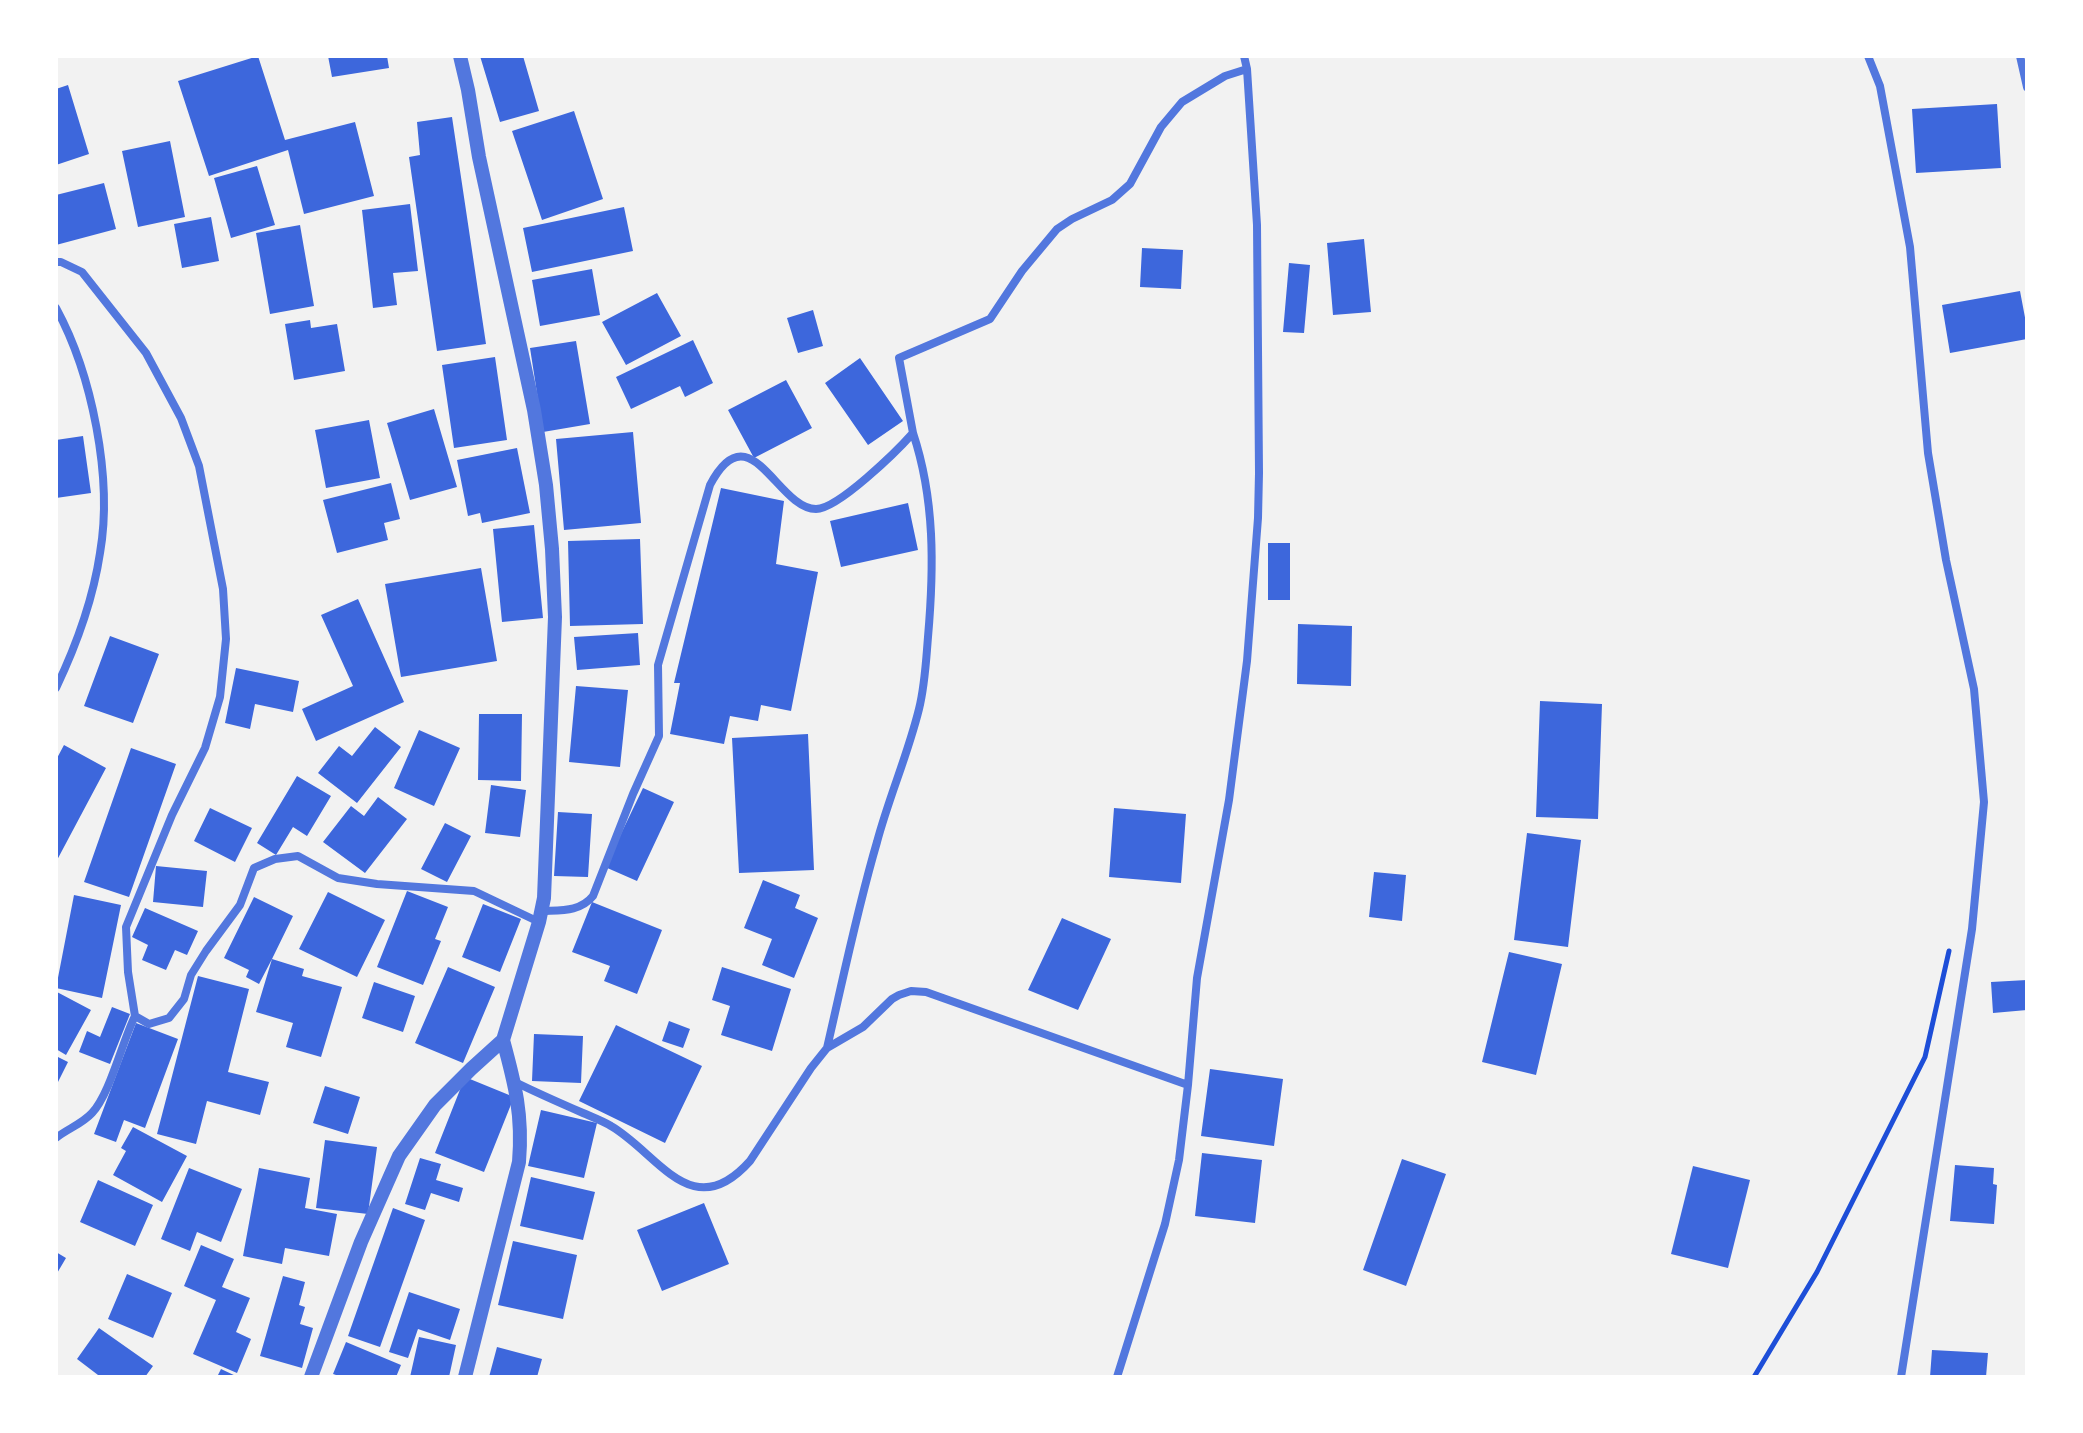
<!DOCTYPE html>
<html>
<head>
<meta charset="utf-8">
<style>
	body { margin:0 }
	#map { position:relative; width:2083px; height:1433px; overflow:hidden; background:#f2f2f2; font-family:"Public Sans",sans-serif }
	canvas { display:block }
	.frame { position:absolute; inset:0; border:58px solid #fff; pointer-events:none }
</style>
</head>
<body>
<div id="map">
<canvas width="2083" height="1433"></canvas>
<div class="frame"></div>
</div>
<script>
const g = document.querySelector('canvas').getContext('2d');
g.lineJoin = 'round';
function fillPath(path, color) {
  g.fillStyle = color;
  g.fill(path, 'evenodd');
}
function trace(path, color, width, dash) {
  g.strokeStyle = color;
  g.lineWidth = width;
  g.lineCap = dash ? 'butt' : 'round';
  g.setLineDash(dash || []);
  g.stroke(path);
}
fillPath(new Path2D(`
	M258,56L285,140L355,122L374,196L304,214L288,150L209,176L178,81Z
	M328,56H387L389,68L332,77Z
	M480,56H523L539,111L500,122Z
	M68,85L89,154L56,165V89Z
	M1997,104L2001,168L1916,173L1912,109Z
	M574,111L603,199L542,220L512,131Z
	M452,117L486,344L437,351L409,157L420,155L417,122Z
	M170,141L185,217L138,227L122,151Z
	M257,166L275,225L231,238L214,178Z
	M104,183L116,229L56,245V195Z
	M410,204L418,271L393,273L397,305L373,308L362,210Z
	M624,207L633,251L532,272L523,228Z
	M211,217L219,261L182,268L174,224Z
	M300,225L314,306L270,314L256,233Z
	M1364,239L1371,312L1333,315L1327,243Z
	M1142,248L1183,250L1181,289L1140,287Z
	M1289,263L1310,265L1304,333L1283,332Z
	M592,269L600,315L540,326L532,280Z
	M2020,291L2027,328V339L1950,353L1942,305Z
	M657,293L681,336L626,365L602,322Z
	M813,310L823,346L798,353L787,318Z
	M310,320L311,328L337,324L345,371L294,380L285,324Z
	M693,340L713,383L685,397L680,386L631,409L616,377Z
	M576,341L590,424L543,432L530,348Z
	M495,357L507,440L454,448L442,365Z
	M860,358L903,421L868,445L825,383Z
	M786,380L812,428L754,458L728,410Z
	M434,409L457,487L410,500L387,423Z
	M369,420L380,478L326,488L315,430Z
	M633,432L641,523L564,530L556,439Z
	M83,436L91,493L56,498V440Z
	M517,448L530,513L482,523L480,513L468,516L457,460Z
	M391,483L400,519L384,523L388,540L337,553L323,500Z
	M721,488L784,501L776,564L818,572L791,711L761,705L758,721L730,716L724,744L670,734L680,683H674Z
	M908,503L918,550L841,567L830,521Z
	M534,525L543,618L502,622L493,529Z
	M640,539L643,624L570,626L568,541Z
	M1268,543H1290V600H1268Z
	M481,568L497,661L401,677L385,584Z
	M358,599L404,702L316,741L302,709L353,686L321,615Z
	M1298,624L1352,626L1351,686L1297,684Z
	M638,633L640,665L577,670L574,637Z
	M110,636L159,654L133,723L84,706Z
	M236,668L299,681L293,712L255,704L250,729L225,723Z
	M576,686L628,690L620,767L569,762Z
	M1540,701L1602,704L1598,819L1536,817Z
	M479,714H522L521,781L478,780Z
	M375,727L401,747L357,803L318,773L339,746L352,756Z
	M419,730L460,748L434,806L394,788Z
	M808,734L814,870L739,873L732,738Z
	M64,745L106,768L56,862V760Z
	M131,748L176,764L129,897L84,882Z
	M297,776L331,796L307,836L293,827L276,855L257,843Z
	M491,785L526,790L520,837L485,833Z
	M643,788L674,802L637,881L605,867Z
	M378,797L407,819L365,873L323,842L351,806L364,816Z
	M210,808L252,828L235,862L194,841Z
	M1114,808L1186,814L1181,883L1109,877Z
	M558,812L592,814L588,877L554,876Z
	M445,823L471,836L447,882L421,869Z
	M1527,833L1581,840L1568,947L1514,940Z
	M156,866L207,871L203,907L153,902Z
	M1374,872L1406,875L1402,921L1369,917Z
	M763,880L800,895L795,908L818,918L794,978L762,965L772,939L744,928Z
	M407,891L448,907L435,939L441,941L423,985L377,967Z
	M328,892L385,920L357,977L299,949Z
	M74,895L121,905L102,998L56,988Z
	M254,897L293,916L272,959L304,969L302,976L342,987L321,1057L286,1047L293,1023L256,1012L272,959L259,984L246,977L249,970L224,958Z
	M592,902L662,930L637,994L604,981L610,966L572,952Z
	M483,904L521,919L500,972L462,957Z
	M145,908L198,931L187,955L175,950L166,970L142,960L148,945L132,937Z
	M1062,918L1111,939L1078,1010L1028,990Z
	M1509,952L1562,964L1536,1075L1482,1062Z
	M448,967L495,987L463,1063L415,1043Z
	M722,967L791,989L772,1051L721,1035L730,1006L712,1000Z
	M198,976L249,989L228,1072L269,1082L260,1115L207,1101L196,1144L157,1134Z
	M2027,980V1010L1993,1013L1991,982Z
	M374,982L415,996L403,1032L362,1018Z
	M57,992L91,1010L66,1055L56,1049Z
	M112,1007L130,1014L110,1064L79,1052L87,1031L100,1037Z
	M669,1021L690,1029L683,1048L662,1041Z
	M136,1023L178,1039L145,1128L124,1120L116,1142L94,1134Z
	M616,1025L702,1066L665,1143L579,1101Z
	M534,1034L583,1036L581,1083L532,1081Z
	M56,1056L68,1062L56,1086Z
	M1210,1069L1283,1079L1274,1146L1201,1136Z
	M465,1077L514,1097L484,1172L435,1153Z
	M325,1086L360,1097L348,1134L313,1123Z
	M541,1110L597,1123L584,1178L528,1166Z
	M133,1127L187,1156L162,1202L113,1175L126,1151L121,1148Z
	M325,1140L377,1147L368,1214L316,1208Z
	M1202,1153L1262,1160L1255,1223L1195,1216Z
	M420,1158L441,1164L436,1180L463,1188L459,1202L431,1193L425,1210L405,1204Z
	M1402,1159L1446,1174L1406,1286L1363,1270Z
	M1955,1165L1994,1168L1993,1184L1997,1185L1994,1224L1950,1221Z
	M1693,1166L1750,1180L1728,1268L1671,1254Z
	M189,1168L242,1189L221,1242L197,1232L190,1251L161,1239Z
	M259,1168L310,1178L305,1208L337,1214L329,1256L285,1248L282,1264L243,1256Z
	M531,1177L595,1192L583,1240L520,1226Z
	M98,1180L153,1205L135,1246L80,1222Z
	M704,1203L729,1264L662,1291L637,1230Z
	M393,1208L425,1220L380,1347L348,1336Z
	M513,1241L577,1255L563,1319L498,1305Z
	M201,1245L234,1259L222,1287L250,1298L236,1332L251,1339L237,1373L193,1354L216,1300L184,1286Z
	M56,1252L66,1258L56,1275Z
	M127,1274L172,1293L153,1338L108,1319Z
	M283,1276L305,1282L299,1305L305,1307L300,1324L313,1328L302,1368L260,1356Z
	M409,1292L460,1309L450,1340L418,1329L408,1358L389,1352Z
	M99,1328L153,1366L145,1377H96L98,1375L77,1359Z
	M419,1337L456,1345L449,1377H410Z
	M346,1342L401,1365L396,1377H342L333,1374Z
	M497,1347L542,1359L537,1377H489Z
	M1932,1350L1988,1353L1986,1377H1930Z
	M221,1369L238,1377H217Z`), '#3d67dc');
trace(new Path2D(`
	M1754,1377L1817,1272L1925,1057L1949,951`), '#1d4ed8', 5);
trace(new Path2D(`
	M1868,56L1880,86L1910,247L1928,453L1946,560L1974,689L1984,802L1972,929L1901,1377
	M2020,56L2027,87
	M56,262H61L82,272L146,353L181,418L199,466L223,589L226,639L220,697L205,748L172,815L126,927L128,972L135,1016
	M56,308C92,374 113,478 100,553C93,600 76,646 56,688
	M542,911C561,910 580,912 593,896L633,794L659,736L658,665L710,485C750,409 777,509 816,509C838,509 897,451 913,433L899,358L990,319L1022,271L1057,229L1072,219L1112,200L1130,184L1161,127L1182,102L1225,76L1247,69
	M827,1048C843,979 857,910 877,842C889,797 908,754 919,709C925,685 926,661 928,637C934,568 935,499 913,433
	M515,1082C537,1093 560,1103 583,1113C592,1117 603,1121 611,1126C659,1154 692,1226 750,1161L811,1068L827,1048L863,1027L892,999L899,995L911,991L926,992L1188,1085
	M56,1138C67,1129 82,1124 92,1113C110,1094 122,1042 135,1016L149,1024L169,1018L184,999L191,975L206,951L240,905L254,868L275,859L298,856L338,878L377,884L474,891L539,922
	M1117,1377L1165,1224L1179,1160L1188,1085L1197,978L1229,800L1247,661L1258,518L1259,473L1257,225L1247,69L1244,56`), '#5277de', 8);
trace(new Path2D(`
	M311,1377L361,1242L399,1156L435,1105L471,1069L503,1040L539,922L544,898L555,617L552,549L546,485L534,410L479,157L468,90L460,56
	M465,1377L519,1162C523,1115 515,1084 503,1040`), '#5277de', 14);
</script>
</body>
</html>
